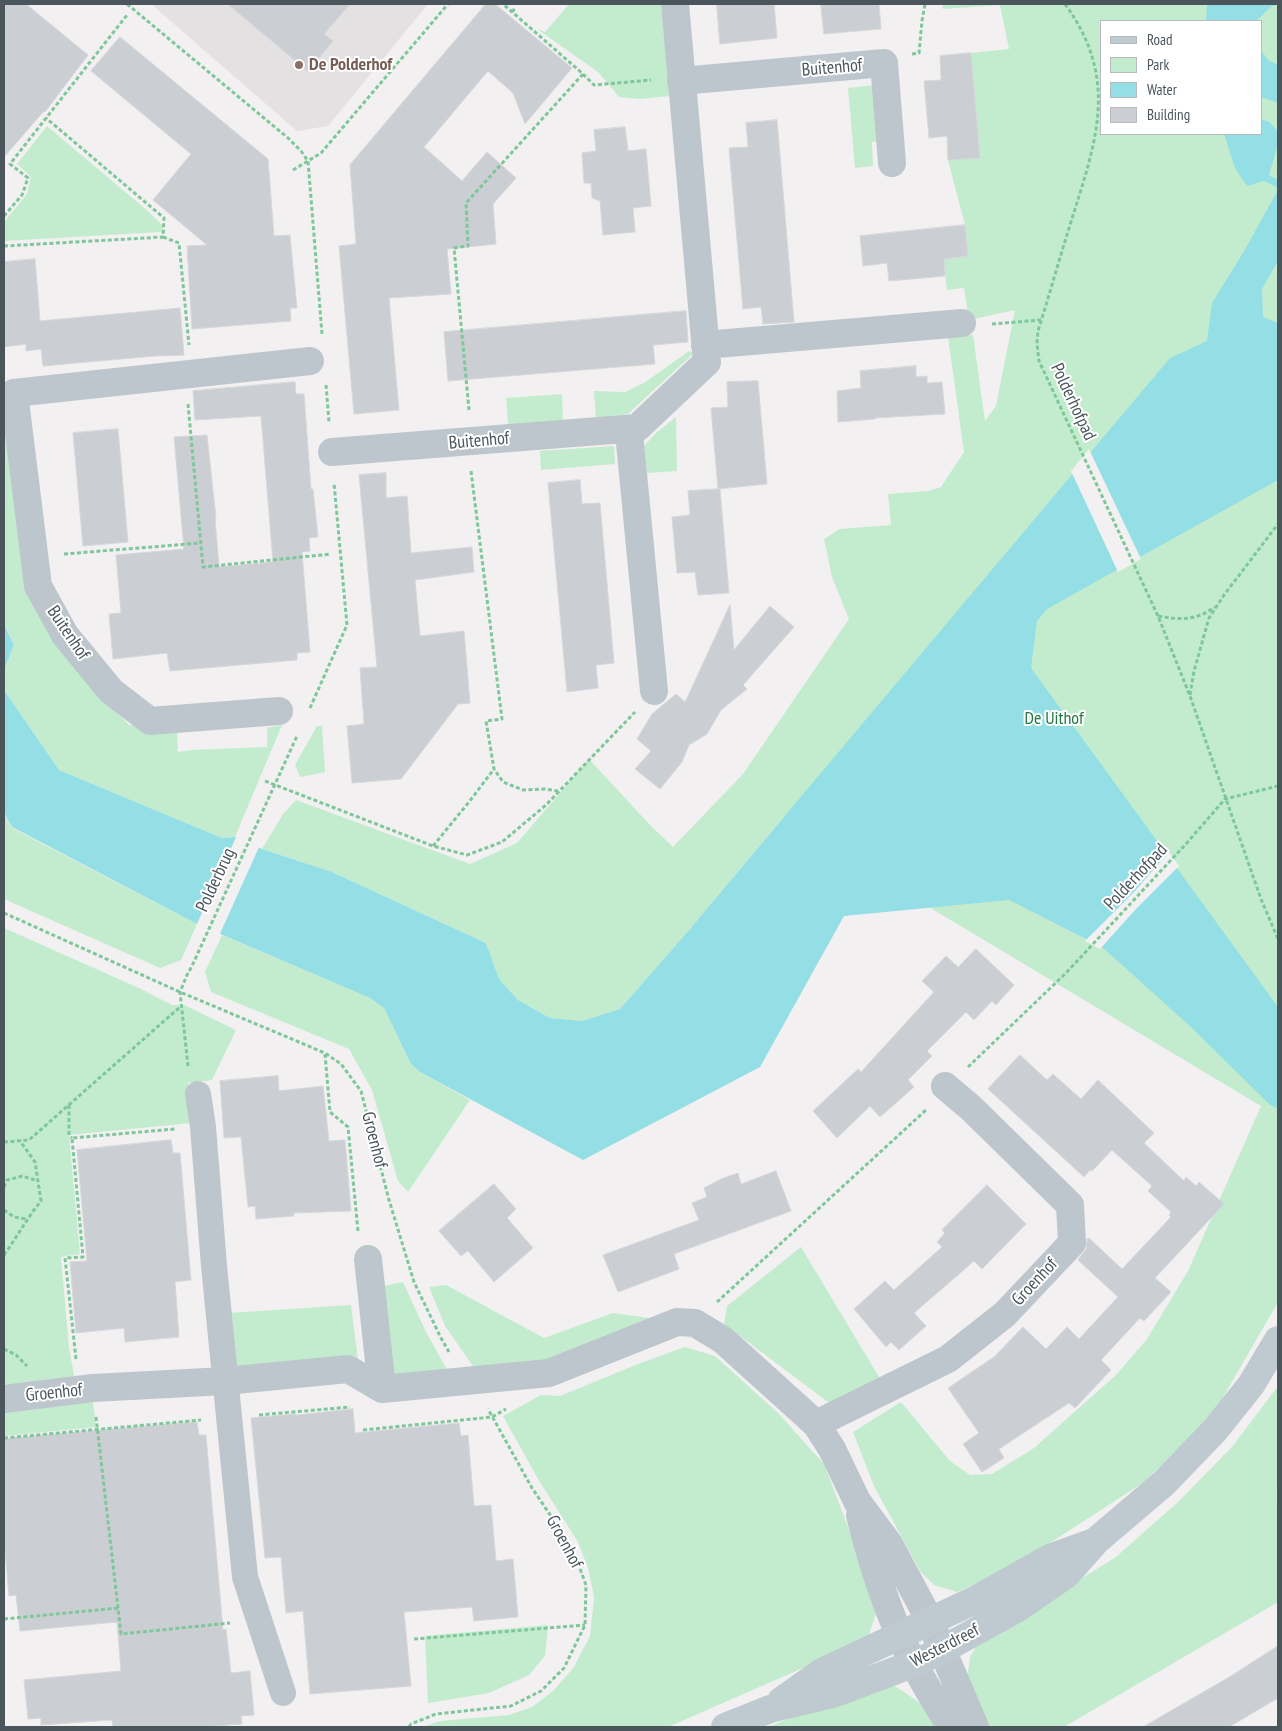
<!DOCTYPE html>
<html>
<head>
<meta charset="utf-8">
<style>
	body { margin:0 }
	#map { position:relative; width:1282px; height:1731px; overflow:hidden; background:#f2f0f1; font-family:"PT Sans Narrow",sans-serif }
	canvas { display:block }
	.frame { position:absolute; inset:0; border:5px solid #4a565c; pointer-events:none }
	.legend { position:absolute; left:1100px; top:20px; width:162px; height:115px; box-sizing:border-box; background:#fff; border:1px solid #b7bbbe; margin:0; padding:6px 9px; list-style:none; font-size:15px; color:#4a565c }
	.legend li { display:flex; align-items:center; gap:10px; height:25px }
	.legend b { width:25px; border:1px solid #b7bbbe }
</style>
</head>
<body>
<div id="map">
<canvas width="1282" height="1731"></canvas>
<div class="frame"></div>
<ul class="legend">
<li><b style="height:6px;background:#bec9d0"></b>Road</li>
<li><b style="height:14px;background:#c3ecce"></b>Park</li>
<li><b style="height:14px;background:#94dee5"></b>Water</li>
<li><b style="height:14px;background:#cbced2"></b>Building</li>
</ul>
</div>
<script>
const g = document.querySelector('canvas').getContext('2d');
g.lineJoin = 'round';
function fillPath(path, color) {
  g.fillStyle = color;
  g.fill(path, 'evenodd');
}
function trace(path, color, width, dash) {
  g.strokeStyle = color;
  g.lineWidth = width;
  g.lineCap = dash ? 'butt' : 'round';
  g.setLineDash(dash || []);
  g.stroke(path);
}
function write(font, color, halo, rows, align = 'center') {
  g.font = font + ' "PT Sans Narrow",sans-serif';
  g.lineWidth = 4;
  g.setLineDash([]);
  g.textBaseline = 'middle';
  g.strokeStyle = halo;
  g.fillStyle = color;
  for (const [text, x, y, turn = 0] of rows) {
    g.save();
    g.translate(x, y);
    g.rotate((+turn || 0) * Math.PI / 180);
    g.textAlign = isNaN(turn) ? turn : align;
    if (halo) g.strokeText(text, 0, 0);
    g.fillText(text, 0, 0);
    g.restore();
  }
}
fillPath(new Path2D(`
	M151,4H428L328,126L297,131Z`), '#e3e1e2');
fillPath(new Path2D(`
	M569,4H661L670,96L640,99L619,97L598,72L537,29L545,32Z
	M942,4H1278V1302L1221,1401L1192,1436L1144,1482L1010,1569L957,1592L934,1585L920,1571L874,1486L853,1432L901,1402L950,1461L970,1475L992,1474L1034,1448L1116,1375L1147,1339L1188,1271L1261,1106L782,819L683,937L620,1009L582,1021L550,1018L518,1000L499,979L486,943L332,872L262,849L283,814L296,800L470,864L517,843L589,759L650,825L673,847L743,774L849,619L832,577L824,539L840,529L891,525L888,494L928,491L941,487L964,452L948,337L973,335L985,421L996,406L1015,310L969,320L964,288L947,290L943,255L952,258L968,256L965,225L948,160L980,157L971,53L1009,49L1000,5L943,9ZM1101,21H1261V134H1101Z
	M876,85L880,141L872,142L873,166L855,168L848,88Z
	M47,126L149,212L163,226L161,232L4,241V222L27,194L31,177L17,164Z
	M689,351L694,353L628,414L596,419L594,391L625,392L644,383Z
	M562,394L563,420L508,425L506,398Z
	M4,411L62,652L129,725L177,730L178,752L192,750L267,747V728L282,725L235,837L222,838L59,770L4,690V670L14,645L4,625Z
	M676,417L677,471L647,473L644,446L656,433Z
	M614,446L615,464L541,470L540,451Z
	M317,726H322L325,772L300,777L295,765Z
	M4,812L12,828L197,924L181,960L160,968L4,899Z
	M4,928L141,989L172,1005H184L236,1030L212,1080L188,1083L192,1123L69,1135L80,1254L61,1257L69,1348L75,1380L9,1386L4,1382Z
	M222,935L370,998L384,1008L411,1064L420,1072L470,1100L408,1192L398,1181L372,1090L349,1049L211,992L205,972Z
	M801,1247L882,1382L832,1405L724,1324L727,1306Z
	M403,1282L426,1332L450,1375L390,1378L384,1286Z
	M446,1285L544,1338L613,1313L664,1320L548,1366L477,1372L445,1326L429,1287Z
	M351,1305L358,1360L233,1367L229,1313Z
	M685,1347L715,1356L778,1413L824,1464L861,1561L876,1614L867,1640L668,1727H423L440,1721L509,1715L532,1707L553,1691L574,1667L590,1636L594,1597L588,1568L578,1542L538,1479L503,1416L541,1395L560,1396L638,1364Z
	M1278,1386V1494L1276,1496L1278,1499V1602L1064,1727H982L967,1679L970,1657L979,1642L1116,1557L1178,1502L1232,1447Z
	M93,1402L96,1427L4,1436V1410Z
	M548,1625L545,1656L529,1675L489,1693L428,1703L425,1636Z
	M884,1680L901,1690L920,1703L935,1727H768Z`), '#c3ecce');
fillPath(new Path2D(`
	M1207,4H1278L1271,7L1256,21H1206Z
	M1261,50L1268,60L1278,65V103L1261,97Z
	M1261,119L1269,122L1278,131L1277,148L1269,175L1278,180V188L1264,181L1247,186L1235,168L1224,134H1261Z
	M1278,190V261L1262,289L1263,317L1278,323V480L1047,609L1037,621L1031,668L1278,1007V1109L1269,1104L1191,1027L1102,947L1009,900L844,916L760,1067L583,1160L420,1072L411,1064L384,1008L370,998L197,924L12,827L4,812V690L59,770L222,838L235,837L262,849L332,872L486,943L499,979L518,1000L550,1018L582,1021L620,1009L683,937L1170,358L1207,341L1212,303L1243,253Z
	M4,625L14,645L4,670Z`), '#94dee5');
fillPath(new Path2D(`
	M1089,449L1141,559L1118,572L1071,471Z
	M237,835L260,845L219,936L196,926Z
	M1169,852L1179,866L1136,909L1100,949L1085,941L1134,892Z`), '#f2f0f1');
const building = new Path2D(`
	M4,4H26L88,55L45,112L44,111L4,157Z
	M228,4H350L324,34L333,41L308,71Z
	M486,4H495L572,68L525,124L513,93L488,71L424,147L462,181L487,152L516,178L493,204L496,244L447,249L451,294L389,298L399,410L354,414L339,246L356,244L350,165Z
	M717,4H774L777,38L720,44Z
	M821,4H879L881,29L824,34Z
	M120,37L268,159L274,236L290,235L297,308H290L291,321L192,329L187,246L207,245L153,200L191,154L91,71Z
	M971,53L980,158L948,160L947,136L929,138L924,81L941,80L940,56Z
	M777,120L794,322L763,324L761,307L743,309L729,148L748,147L746,123Z
	M625,127L628,151L646,149L651,206L633,208L635,232L603,235L600,201L592,198L591,183H584L582,153L596,151L594,130Z
	M965,225L968,256L944,259L945,276L889,281L887,263L863,266L860,236Z
	M35,259L40,321L180,308L184,355L155,356L43,366L41,349L26,351V344L4,347V262Z
	M686,311L688,342L653,345L655,364L448,381L444,332Z
	M916,366V377L927,376V383L942,382L945,414L875,418V419L838,422L837,391L861,388L860,371Z
	M758,381L767,484L718,489L711,408L728,407L727,382Z
	M295,382L296,394H304L311,489H313L318,537L309,538L310,551L302,552L310,652L297,653V660L170,671L167,653L113,659L109,614L121,613L116,555L184,549L174,437L207,435L216,518H215L219,567L273,562L261,416L195,420L193,391Z
	M118,429L128,542L83,546L73,433Z
	M386,473V498L407,496L411,553L472,547L474,572L415,580L420,636L464,631L470,703L458,704L401,779L352,783L347,726L364,724L360,668L377,667L359,475Z
	M580,480L582,504L600,503L614,663L596,665L598,688L567,692L548,483Z
	M720,489L729,593L698,595L695,572L677,573L672,517L690,515L688,491Z
	M730,605L734,650L770,606L794,627L743,685L747,689L721,710L707,734L689,745L682,762L660,789L635,769L651,751L637,739L652,714L676,694L685,702Z
	M976,949L1014,985L996,1005L992,1001L974,1020L966,1012L927,1051L932,1056L908,1080L914,1087L880,1117L870,1106L837,1138L813,1111L858,1069L861,1072L934,992L922,981L946,956L958,967Z
	M1020,1055L1047,1080L1053,1074L1081,1099L1098,1080L1154,1133L1144,1143L1184,1181L1186,1177L1196,1186L1199,1182L1224,1204L1155,1278L1171,1292L1144,1321L1140,1318L1101,1360L1111,1370L1075,1408L1069,1403L999,1449L1004,1458L982,1472L963,1444L979,1433L948,1388L994,1357L1023,1327L1046,1349L1067,1327L1079,1339L1118,1297L1078,1260L1086,1249L1087,1239L1089,1238L1122,1269L1171,1217L1169,1215L1171,1212L1148,1191L1152,1186L1112,1150L1092,1171L1090,1170L1084,1177L988,1089Z
	M278,1076L279,1091L323,1086L329,1141L345,1140L351,1211L293,1213L294,1216L256,1219L255,1206L248,1207L241,1137L224,1138L220,1081Z
	M171,1140L173,1153H180L191,1280L175,1282L179,1337L125,1342L124,1328L76,1333L70,1262L87,1261L77,1150Z
	M776,1171L791,1211L674,1254L679,1269L618,1292L603,1255L699,1220L692,1203L707,1197L704,1188L721,1179L738,1173L741,1184Z
	M494,1184L516,1209L507,1218L533,1248L494,1282L468,1251L461,1256L439,1231Z
	M987,1185L1026,1224L982,1269L974,1261L914,1313L926,1326L899,1350L891,1342L886,1347L854,1309L885,1281L894,1290L942,1247L937,1242L945,1233L942,1230Z
	M353,1409L355,1433L459,1423L461,1436L468,1435L474,1506L491,1505L496,1561L513,1559L518,1617L474,1621L472,1607L404,1612L411,1686L310,1694L303,1611L286,1613L281,1557L265,1558L251,1418L296,1414V1415Z
	M197,1422L199,1435H206L223,1630L226,1629L231,1673L250,1671L254,1715L241,1716L242,1724L200,1727H113L112,1720L41,1725V1718L28,1719L24,1680L121,1671L117,1622L20,1631L16,1595L9,1596L4,1539V1439Z
	M1278,1646V1698L1229,1727H1143L1231,1676Z`);
fillPath(building, '#cbced2');
trace(building, '#d5d7db', 1);
trace(new Path2D(`
	M127,4L288,138L301,151L308,161L322,334
	M1065,4C1121,81 1095,144 1070,225C1059,260 1049,296 1038,331L1037,343L1039,361L1158,616L1190,696L1261,899L1278,939
	M512,12L516,7
	M912,54L919,53L922,21L925,4
	M583,74L594,85L651,80
	M293,170L321,153L448,4
	M4,216L22,195L28,178L10,164L127,15
	M163,237L179,243L189,345
	M4,246L163,237L164,218L46,118
	M992,324L1041,320
	M326,385L329,422
	M188,404L203,567L331,554
	M469,410L454,248L468,246L466,203L583,74L503,4
	M471,471L502,719L486,721L494,769L503,782L523,790L545,789L558,791
	M64,554L201,543
	M1158,616C1180,620 1195,621 1215,607
	M1190,695L1194,671L1209,618L1224,595L1278,524
	M310,708L347,625L334,483
	M265,781L433,846L467,855L502,842L546,805L635,712
	M433,846L469,802L494,769
	M4,913L180,992L325,1053L341,1064L361,1091L389,1200L414,1282L441,1338L449,1352
	M325,1054L330,1112L348,1127L358,1231
	M188,1066L180,992L187,975L192,966L297,736
	M968,1067L1066,973L1185,845L1225,799L1278,786
	M69,1105V1135L72,1138
	M4,1142L29,1140L180,1007
	M4,1187L7,1180L22,1176L38,1181
	M4,1210L14,1217L27,1219
	M4,1255C17,1237 27,1218 41,1201L35,1162L20,1141
	M717,1302L926,1110
	M4,1349L16,1355L27,1366
	M76,1359L65,1258L83,1257L72,1138L175,1129
	M259,1415L350,1407
	M96,1417L121,1634L230,1623
	M363,1430L492,1417L506,1409
	M4,1438L201,1420
	M4,1619L118,1608
	M414,1639L585,1625
	M409,1727L411,1724L436,1714L511,1706L541,1691L564,1668L585,1625L586,1585L578,1563L561,1531L532,1488L488,1409`), '#7ec79a', 3, [4, 2.5]);
trace(new Path2D(`
	M198,1094L203,1127L214,1266L245,1577L283,1693`), '#bdc6cc', 26);
trace(new Path2D(`
	M681,81L884,63L892,163
	M705,345L962,323
	M626,429L630,443L654,691
	M332,452L637,428L707,362L675,4
	M279,711L150,721L111,691L65,635L38,586L14,393L310,361
	M368,1259L382,1389
	M4,1399L93,1388L225,1381L348,1369L382,1389L549,1373L677,1322L695,1323L723,1340L816,1424L832,1449L857,1501L889,1544L930,1621L975,1727
	M816,1424L948,1359L1005,1314L1072,1243L1070,1205L971,1108L945,1086
	M860,1515C869,1551 880,1588 894,1622C909,1659 930,1694 951,1727`), '#bdc6cc', 28);
trace(new Path2D(`
	M781,1701L822,1672L975,1600L1050,1558L1094,1542
	M725,1727L770,1709L833,1694L913,1664L942,1650L1018,1608L1067,1574L1097,1540L1164,1483L1215,1430L1251,1385L1278,1340`), '#bec9d0', 28);
for (const [x, y, r, color] of [
	[299,65,5,"#8d6e63"]
]) {
  const dot = new Path2D();
  dot.arc(x, y, r, 0, 2 * Math.PI);
  g.fillStyle = color;
  g.fill(dot);
  trace(dot, '#fff', 2);
}
write('bold 18px', '#785e54', '#fff', [
	["De Polderhof",309,65]
], 'left');
write('18px', '#4a565c', '#fff', [
	["Buitenhof",832,68,-5],
	["Polderhofpad",1073,402,65],
	["Buitenhof",479,441,-5],
	["Buitenhof",68,633,56],
	["Polderhofpad",1136,877,-47],
	["Polderbrug",216,880,-65],
	["Groenhof",374,1140,76],
	["Groenhof",1035,1282,-47],
	["Groenhof",54,1393,-6],
	["Groenhof",564,1542,62],
	["Westerdreef",945,1646,-27]
]);
write('18px', '#1f7841', '#fff', [
	["De Uithof",1054,719]
]);
</script>
</body>
</html>
